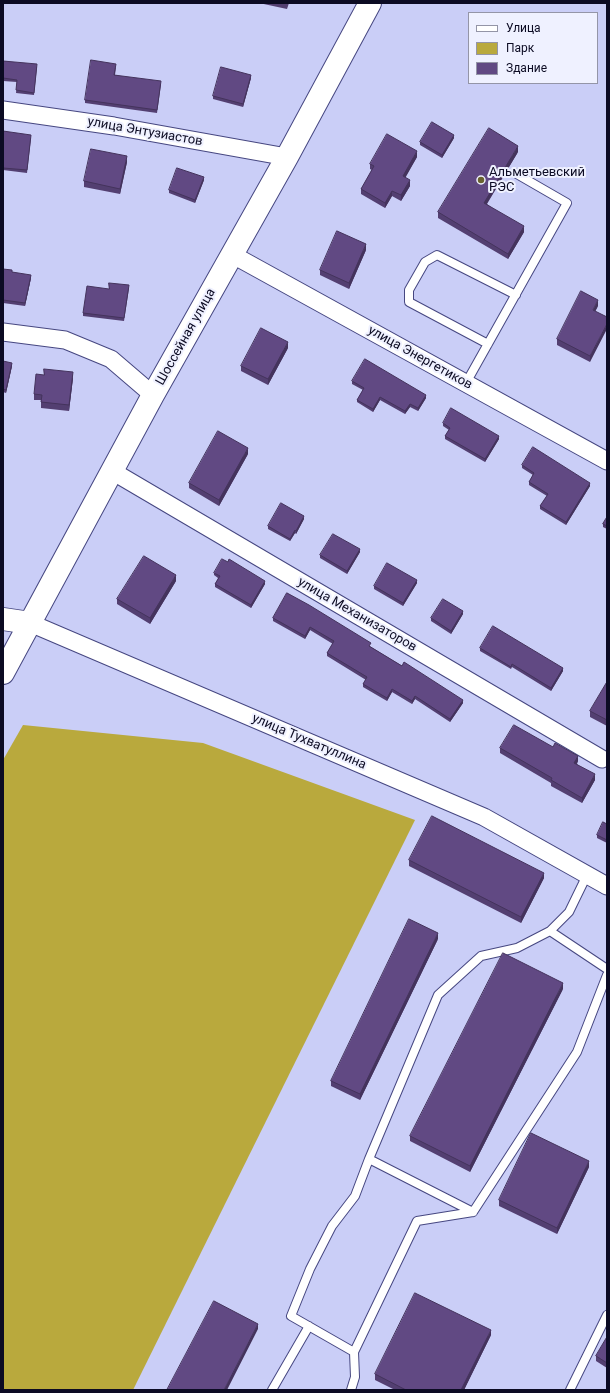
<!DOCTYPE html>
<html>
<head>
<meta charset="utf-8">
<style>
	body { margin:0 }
	#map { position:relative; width:610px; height:1393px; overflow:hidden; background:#cacef7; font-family:Roboto,sans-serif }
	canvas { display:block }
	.frame { position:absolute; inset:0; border:4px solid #0c0b23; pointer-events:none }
	.legend { position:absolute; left:468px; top:12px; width:130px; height:72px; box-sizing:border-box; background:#eff1ff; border:1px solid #9495a7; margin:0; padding:5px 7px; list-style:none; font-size:12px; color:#0c0b23 }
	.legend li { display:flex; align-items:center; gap:8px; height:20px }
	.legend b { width:20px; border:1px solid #9495a7 }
</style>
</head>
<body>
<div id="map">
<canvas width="610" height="1393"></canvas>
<div class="frame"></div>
<ul class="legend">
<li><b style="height:5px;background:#fff"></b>Улица</li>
<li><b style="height:11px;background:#b9a93d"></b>Парк</li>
<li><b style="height:11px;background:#614983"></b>Здание</li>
</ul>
</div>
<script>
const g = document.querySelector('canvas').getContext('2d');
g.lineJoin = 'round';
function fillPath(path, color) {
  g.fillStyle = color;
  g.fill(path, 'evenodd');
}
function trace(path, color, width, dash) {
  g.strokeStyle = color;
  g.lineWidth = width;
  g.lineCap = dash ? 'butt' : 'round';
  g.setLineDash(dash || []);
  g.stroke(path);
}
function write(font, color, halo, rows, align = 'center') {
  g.font = font + ' Roboto,sans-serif';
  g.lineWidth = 4;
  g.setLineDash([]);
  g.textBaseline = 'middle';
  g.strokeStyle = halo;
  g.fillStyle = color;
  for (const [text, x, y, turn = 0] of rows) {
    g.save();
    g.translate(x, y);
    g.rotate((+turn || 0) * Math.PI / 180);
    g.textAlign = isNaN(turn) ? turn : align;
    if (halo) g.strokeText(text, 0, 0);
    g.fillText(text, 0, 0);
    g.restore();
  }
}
fillPath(new Path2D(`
	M23,725L203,743L415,820L133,1390H3V760Z`), '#b9a93d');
const service = new Path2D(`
	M488,344L409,302V290L425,262L437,255L516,295
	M466,383L567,203L515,173
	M587,875L569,912L550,931L517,948L481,956L438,995L369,1159L473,1212L577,1052L607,975
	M550,931L607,969
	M354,1352L291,1316L310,1269L332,1226L355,1196L369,1159
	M272,1390L309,1326
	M351,1390L355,1377L354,1352L417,1221L473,1212
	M570,1390L607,1315`);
const minor = new Path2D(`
	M3,110L114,126L287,157
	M233,255L607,461
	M3,332L65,340L111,359L153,395
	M112,471L602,759
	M30,623L484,817L607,886`);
const primary = new Path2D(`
	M3,619L30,623
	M3,673L153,395L287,157L370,3`);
trace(service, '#464781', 10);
trace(minor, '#464781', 19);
trace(primary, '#464781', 24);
trace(service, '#fff', 8);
trace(minor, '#fff', 17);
trace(primary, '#fff', 22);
fillPath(new Path2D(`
	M259,3H289L287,9Z
	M3,61L37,67L34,95L16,93L17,82L3,81Z
	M116,67L115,75L161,84L157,113L85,103V100Z
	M251,78L243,107L213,99V96Z
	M3,131L31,138L27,173L3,170Z
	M454,138L442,158L420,145V142Z
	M518,152L487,204L524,232L508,259L438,218V212Z
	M417,157L405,177L410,186L401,201L392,196L385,208L361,194V189L372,170L370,169V164Z
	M127,162L120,194L84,187V181Z
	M204,180L195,203L169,193V190Z
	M366,250L349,289L320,275V270Z
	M3,269L12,272L31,278L25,306L3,303Z
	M129,288L124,321L83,316V313L109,289Z
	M598,306L595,311L590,362L557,345V339Z
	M288,348L268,385L241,371V366Z
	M3,361L12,366L6,393L3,392Z
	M73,378L69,411L41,408V400H34V394Z
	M352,381L426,398L418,411L410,407L405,414L380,400L373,412L357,402V400L363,390L352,384Z
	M443,423L499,439L485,462L445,439V436L449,430L443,426Z
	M248,454L219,506L189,488V483Z
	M522,465L590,486L566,525L540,509V506L547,496L529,485V482L533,475L522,468Z
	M607,517V529L603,527V524Z
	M304,519L296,534L295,533L290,541L268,529V526Z
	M360,552L347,574L320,558V555Z
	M214,573L265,584L251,608L215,587V584L218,578L214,575Z
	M176,581L150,624L117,604V599Z
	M417,583L403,606L374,589V586Z
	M287,593L371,647L463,703L450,722L415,699L412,704L392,692L387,701L363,687V684L366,680L327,656V653L333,644L310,630L305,639L273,621V618Z
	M463,614L451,634L431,621V618Z
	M480,648L563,671L551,691L512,667L511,669L480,651Z
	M607,682V726L590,717V711Z
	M553,747L578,761L577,764L595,780L582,803L551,786V783L500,753V748Z
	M607,824V843L597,838V835Z
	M409,860L544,878L521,923L409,866Z
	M438,939L360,1100L331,1086V1081Z
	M563,989L470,1172L410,1141V1136Z
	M589,1167L557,1234L499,1206V1200Z
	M491,1335L464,1390H395L375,1380V1374Z
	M607,1337V1368L596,1361V1356Z`), '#533f71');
fillPath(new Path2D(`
	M251,75V78L243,107V104Z
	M454,135V138L442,158V155Z
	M518,146V152L484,208V203Z
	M417,151V157L403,182V176Z
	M127,156V162L120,194V189Z
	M204,177V180L195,203V200Z
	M410,180V186L401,201V195Z
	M392,191V196L385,208V203Z
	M524,226V232L508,259V254Z
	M366,244V250L349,289V283Z
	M31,275V278L25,306V303Z
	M598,300V306L593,316V310Z
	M607,324V329L590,362V356Z
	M288,342V348L268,385V379Z
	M12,363V366L6,393V390Z
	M73,372V378L69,411V405Z
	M426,395V398L418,411V408Z
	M380,397V400L373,412V409Z
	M410,404V407L405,414V411Z
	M499,436V439L485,462V459Z
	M248,448V454L219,506V500Z
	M590,483V486L566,525V522Z
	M304,516V519L296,534V531Z
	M295,530V533L290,541V539Z
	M360,549V552L347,574V571Z
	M176,575V581L150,624V618Z
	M417,580V583L403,606V603Z
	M265,581V584L251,608V605Z
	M463,611V614L451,634V631Z
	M310,627V630L305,639V636Z
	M563,668V671L551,691V688Z
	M392,689V692L387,701V698Z
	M415,696V699L412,704V701Z
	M463,700V703L450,722V719Z
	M578,756V761L574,768V763Z
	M595,774V780L582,803V798Z
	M544,873V878L521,923V917Z
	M438,933V939L360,1100V1094Z
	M563,983V989L470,1172V1166Z
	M589,1161V1167L557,1234V1228Z
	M258,1324V1329L227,1390H224Z
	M491,1330V1335L464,1390H461Z`), '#44335c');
const building = new Path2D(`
	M91,60L116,64L114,75L161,81L157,110L85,100Z
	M3,61L37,64L34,93L16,90L17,80L3,78Z
	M221,67L251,75L243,104L213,96Z
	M432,122L454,135L442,155L420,142Z
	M489,128L518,146L484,203L524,226L508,254L438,212Z
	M3,131L31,135L27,170L3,168Z
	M387,134L417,151L403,176L410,180L401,195L392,191L385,203L361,189L374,166L370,164Z
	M91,149L127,156L120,189L84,181Z
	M177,168L204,177L195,200L169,190Z
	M337,231L366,244L349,283L320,270Z
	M3,269L12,270V272L31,275L25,303L3,300Z
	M109,283L129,285L124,318L83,313L87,286L109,289Z
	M581,291L598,300L593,310L607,317V324L590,356L557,339Z
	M261,328L288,342L268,379L241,366Z
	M365,359L426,395L418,408L410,404L405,411L380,397L373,409L357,400L364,388L352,381Z
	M3,361L12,363L6,390L3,389Z
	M44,369L73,372L69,405L41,402L42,395L34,394L36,374L44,375Z
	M451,408L499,436L485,459L445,436L450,428L443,423Z
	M218,431L248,448L219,500L189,483Z
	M533,447L590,483L566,522L540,506L548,494L529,482L534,473L522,465Z
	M281,503L304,516L296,531L295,530L290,539L268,526Z
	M607,517V526L603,524Z
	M333,534L360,549L347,571L320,555Z
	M144,556L176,575L150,618L117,599Z
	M222,559L228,562L229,559L265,581L251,605L215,584L220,576L214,573Z
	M387,563L417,580L403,603L374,586Z
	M287,593L309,605L371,643L369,646L402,666L404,662L463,700L450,719L415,696L412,701L392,689L387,698L363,684L367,677L327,653L334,641L310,627L305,636L273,618Z
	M443,599L463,611L451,631L431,618Z
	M493,626L563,668L551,688L512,664L511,667L480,648Z
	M607,682V720L590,711Z
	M514,725L553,747L555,743L578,756L574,763L595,774L582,798L551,780L552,778L500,748Z
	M432,816L544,873L521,917L409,860Z
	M603,822L607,824V840L597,835Z
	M409,919L438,933L360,1094L331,1081Z
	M503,953L563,983L470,1166L410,1136Z
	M531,1133L589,1161L557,1228L499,1200Z
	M415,1293L491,1330L461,1390H406L375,1374Z
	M214,1301L258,1324L224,1390H167Z
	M607,1337V1363L596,1356Z`);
fillPath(building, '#614983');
trace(building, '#44335c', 1);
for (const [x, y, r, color] of [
	[481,180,4,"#6a6330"]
]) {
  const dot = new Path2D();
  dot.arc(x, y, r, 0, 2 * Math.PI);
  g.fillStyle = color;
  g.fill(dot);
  trace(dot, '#eff1ff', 1.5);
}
write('13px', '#0c0b23', '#eff1ff', [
	["улица Энтузиастов",145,132,10],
	["Шоссейная улица",186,337,-61],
	["улица Энергетиков",420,358,29],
	["улица Механизаторов",357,615,30],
	["улица Тухватуллина",309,742,23]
]);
write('13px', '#0c0b23', '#eff1ff', [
	["Альметьевский",489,173],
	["РЭС",489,188]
], 'left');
</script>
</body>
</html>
